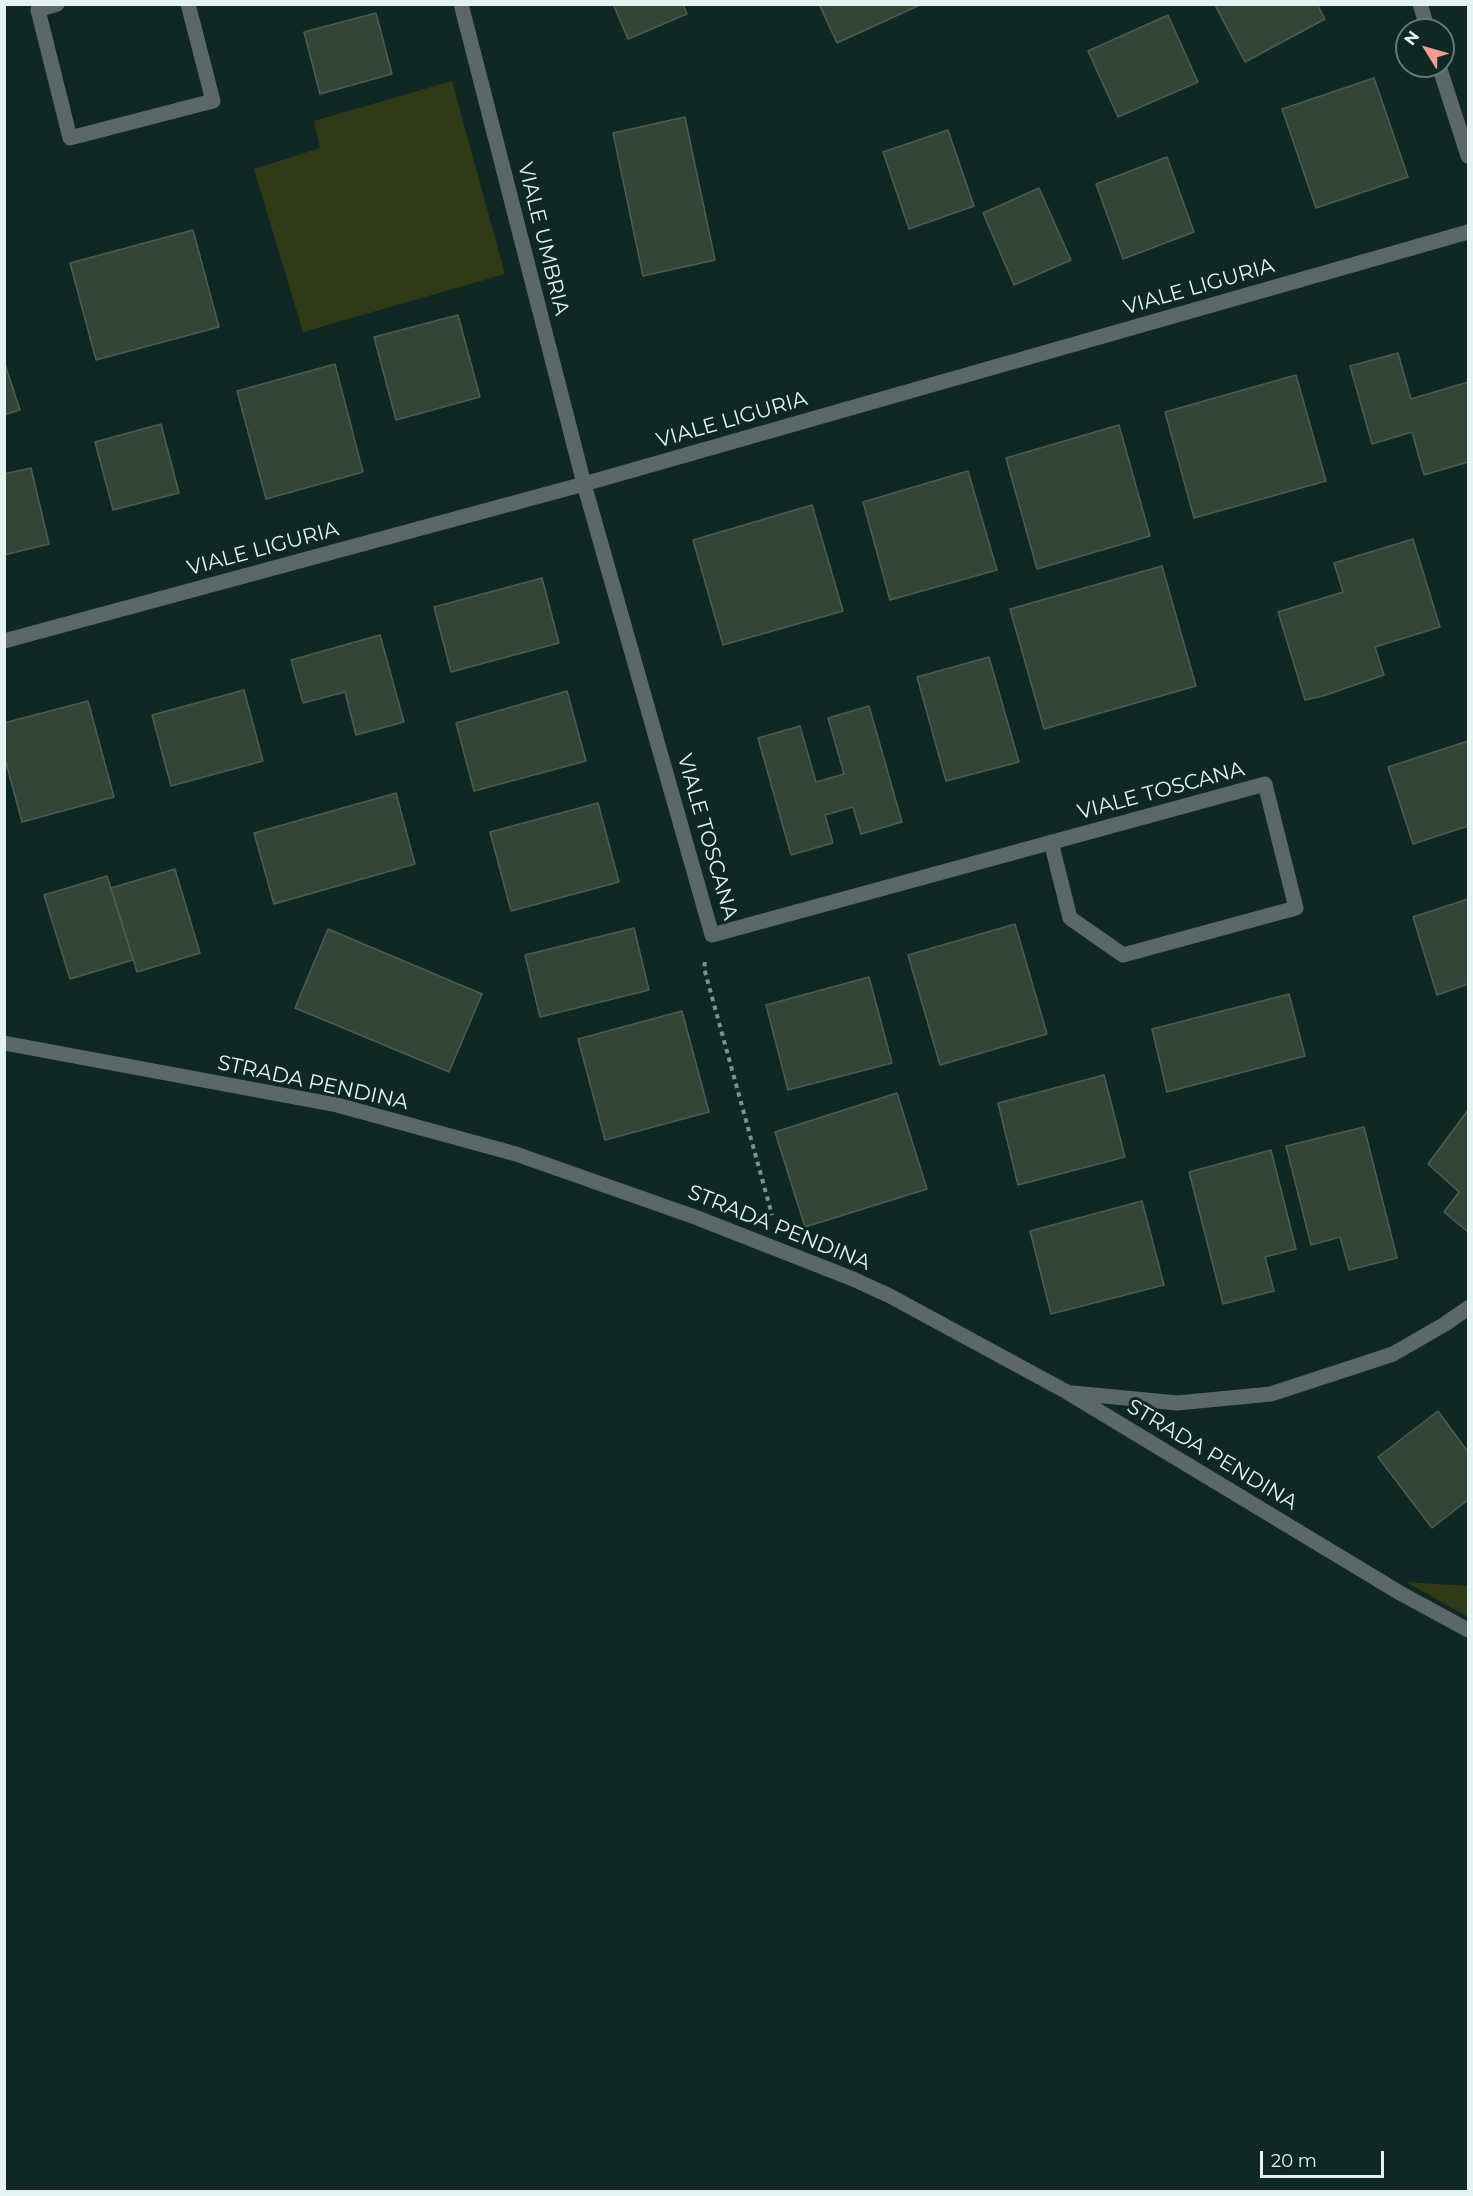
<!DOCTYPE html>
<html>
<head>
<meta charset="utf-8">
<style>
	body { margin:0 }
	#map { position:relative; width:1473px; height:2196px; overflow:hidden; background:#0f2824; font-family:Montserrat,sans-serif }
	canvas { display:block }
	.frame { position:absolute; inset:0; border:6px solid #e4f3f0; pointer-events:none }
	.north { position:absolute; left:1395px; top:18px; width:60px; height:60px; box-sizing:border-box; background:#0f2824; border:2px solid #647976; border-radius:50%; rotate:307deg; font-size:16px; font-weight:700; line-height:24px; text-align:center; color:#e4f3f0 }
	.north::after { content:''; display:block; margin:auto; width:21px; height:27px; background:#f59c90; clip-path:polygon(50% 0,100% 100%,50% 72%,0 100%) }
	.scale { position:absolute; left:1260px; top:2151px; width:124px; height:27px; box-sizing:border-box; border:3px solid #e4f3f0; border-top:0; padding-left:8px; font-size:18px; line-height:21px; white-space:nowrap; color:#e4f3f0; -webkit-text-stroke:4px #0f2824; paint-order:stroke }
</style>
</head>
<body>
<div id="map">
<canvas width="1473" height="2196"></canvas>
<div class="frame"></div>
<div class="north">N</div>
<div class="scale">20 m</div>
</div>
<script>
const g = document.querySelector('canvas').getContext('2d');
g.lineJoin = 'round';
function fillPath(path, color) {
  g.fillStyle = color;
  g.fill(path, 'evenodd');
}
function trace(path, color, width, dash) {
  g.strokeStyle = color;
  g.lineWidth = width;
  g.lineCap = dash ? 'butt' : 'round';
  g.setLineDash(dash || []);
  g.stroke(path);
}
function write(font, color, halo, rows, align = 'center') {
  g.font = font + ' Montserrat,sans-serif';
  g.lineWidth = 6;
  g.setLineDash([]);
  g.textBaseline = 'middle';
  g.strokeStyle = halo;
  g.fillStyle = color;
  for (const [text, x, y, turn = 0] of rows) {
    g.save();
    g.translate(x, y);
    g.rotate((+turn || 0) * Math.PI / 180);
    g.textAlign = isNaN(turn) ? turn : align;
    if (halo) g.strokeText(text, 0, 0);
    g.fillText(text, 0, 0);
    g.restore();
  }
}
fillPath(new Path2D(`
	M452,81L505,274L303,332L254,169L320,148L314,121Z
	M1406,1582L1468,1586V1617Z`), '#313a17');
const building = new Path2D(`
	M613,4H683L687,14L628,39Z
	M819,4H922L837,43Z
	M1317,4L1325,19L1245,62L1215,5Z
	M376,13L392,74L320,94L304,32Z
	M1168,15L1198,82L1118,117L1088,51Z
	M1374,78L1408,177L1316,208L1282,109Z
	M685,117L715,260L643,276L613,133Z
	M948,130L974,206L909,229L883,152Z
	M1167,157L1194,232L1123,259L1096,184Z
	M1039,188L1071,260L1014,285L983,213Z
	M193,230L219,327L96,360L70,263Z
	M458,315L480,397L396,420L374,337Z
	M1398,353L1411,399L1468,382V462L1424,475L1412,432L1372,444L1350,366Z
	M4,361L20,410L4,415Z
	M335,364L363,472L266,499L237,391Z
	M1296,375L1326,481L1194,518L1165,412Z
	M161,424L179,493L113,510L95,442Z
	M1119,425L1150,536L1037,569L1006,458Z
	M31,468L49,544L4,555V474Z
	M968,471L997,570L890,600L863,502Z
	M812,505L843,611L723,645L693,540Z
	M1413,539L1440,627L1375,647L1384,675L1323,696L1305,700L1278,612L1343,592L1334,563Z
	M1162,566L1196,686L1044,729L1010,609Z
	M542,578L559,643L451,672L434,607Z
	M380,635L404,722L356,735L345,692L303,703L291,660Z
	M989,657L1019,762L946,781L917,677Z
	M244,690L263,761L171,786L152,715Z
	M567,691L586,761L474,791L456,723Z
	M88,701L114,797L22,822L4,755V723Z
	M869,706L902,822L861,834L853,807L825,815L833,843L791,855L758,738L800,726L816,782L844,774L828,718Z
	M1468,741V826L1413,844L1388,767Z
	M396,793L415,864L274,904L254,833Z
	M598,803L619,882L511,911L490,832Z
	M175,869L200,953L137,972L111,888Z
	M107,876L133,960L70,979L44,895Z
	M1468,899V984L1437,995L1413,917Z
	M1015,924L1047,1034L940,1065L908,955Z
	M634,928L649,990L540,1017L525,955Z
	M328,929L482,994L449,1072L295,1008Z
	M869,977L892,1063L788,1090L766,1005Z
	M1289,994L1305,1056L1167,1092L1152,1029Z
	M682,1011L709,1112L605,1140L578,1039Z
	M1104,1075L1125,1157L1018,1185L998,1103Z
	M897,1093L927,1189L805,1227L775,1132Z
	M1468,1110V1232L1444,1212L1459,1192L1428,1164Z
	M1364,1127L1397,1258L1349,1270L1340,1237L1311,1245L1286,1146Z
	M1271,1150L1296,1249L1265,1257L1274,1291L1223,1304L1189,1172Z
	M1142,1201L1164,1285L1051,1314L1030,1231Z
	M1438,1411L1468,1452V1500L1432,1528L1378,1457Z`);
fillPath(building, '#344538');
trace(building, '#4c5e50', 1.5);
trace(new Path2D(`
	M705,962L704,968L772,1215`), '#7d918d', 4, [4.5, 4.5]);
trace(new Path2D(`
	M57,4L38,10L70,138L213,101L188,4
	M461,4L584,484L712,935L1265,784L1296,908L1123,955L1070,918L1051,842
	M1420,4L1428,30
	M1439,66L1468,156
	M4,641L584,484L1468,232
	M4,1043L337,1105L516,1154L695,1217L853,1279L890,1296L1067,1392L1400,1593L1468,1630
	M1073,1393L1177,1403L1271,1394L1393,1354L1445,1324L1468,1308`), '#5c6769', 15);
write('21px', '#e4f3f0', '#0f2824', [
	["VIALE UMBRIA",543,239,76],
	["VIALE LIGURIA",1199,287,-16],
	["VIALE LIGURIA",732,420,-16],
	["VIALE LIGURIA",263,549,-15],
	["VIALE TOSCANA",1161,791,-15],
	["VIALE TOSCANA",707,837,74],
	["STRADA PENDINA",313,1083,12],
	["STRADA PENDINA",779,1228,22],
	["STRADA PENDINA",1212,1455,31]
]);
</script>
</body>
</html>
